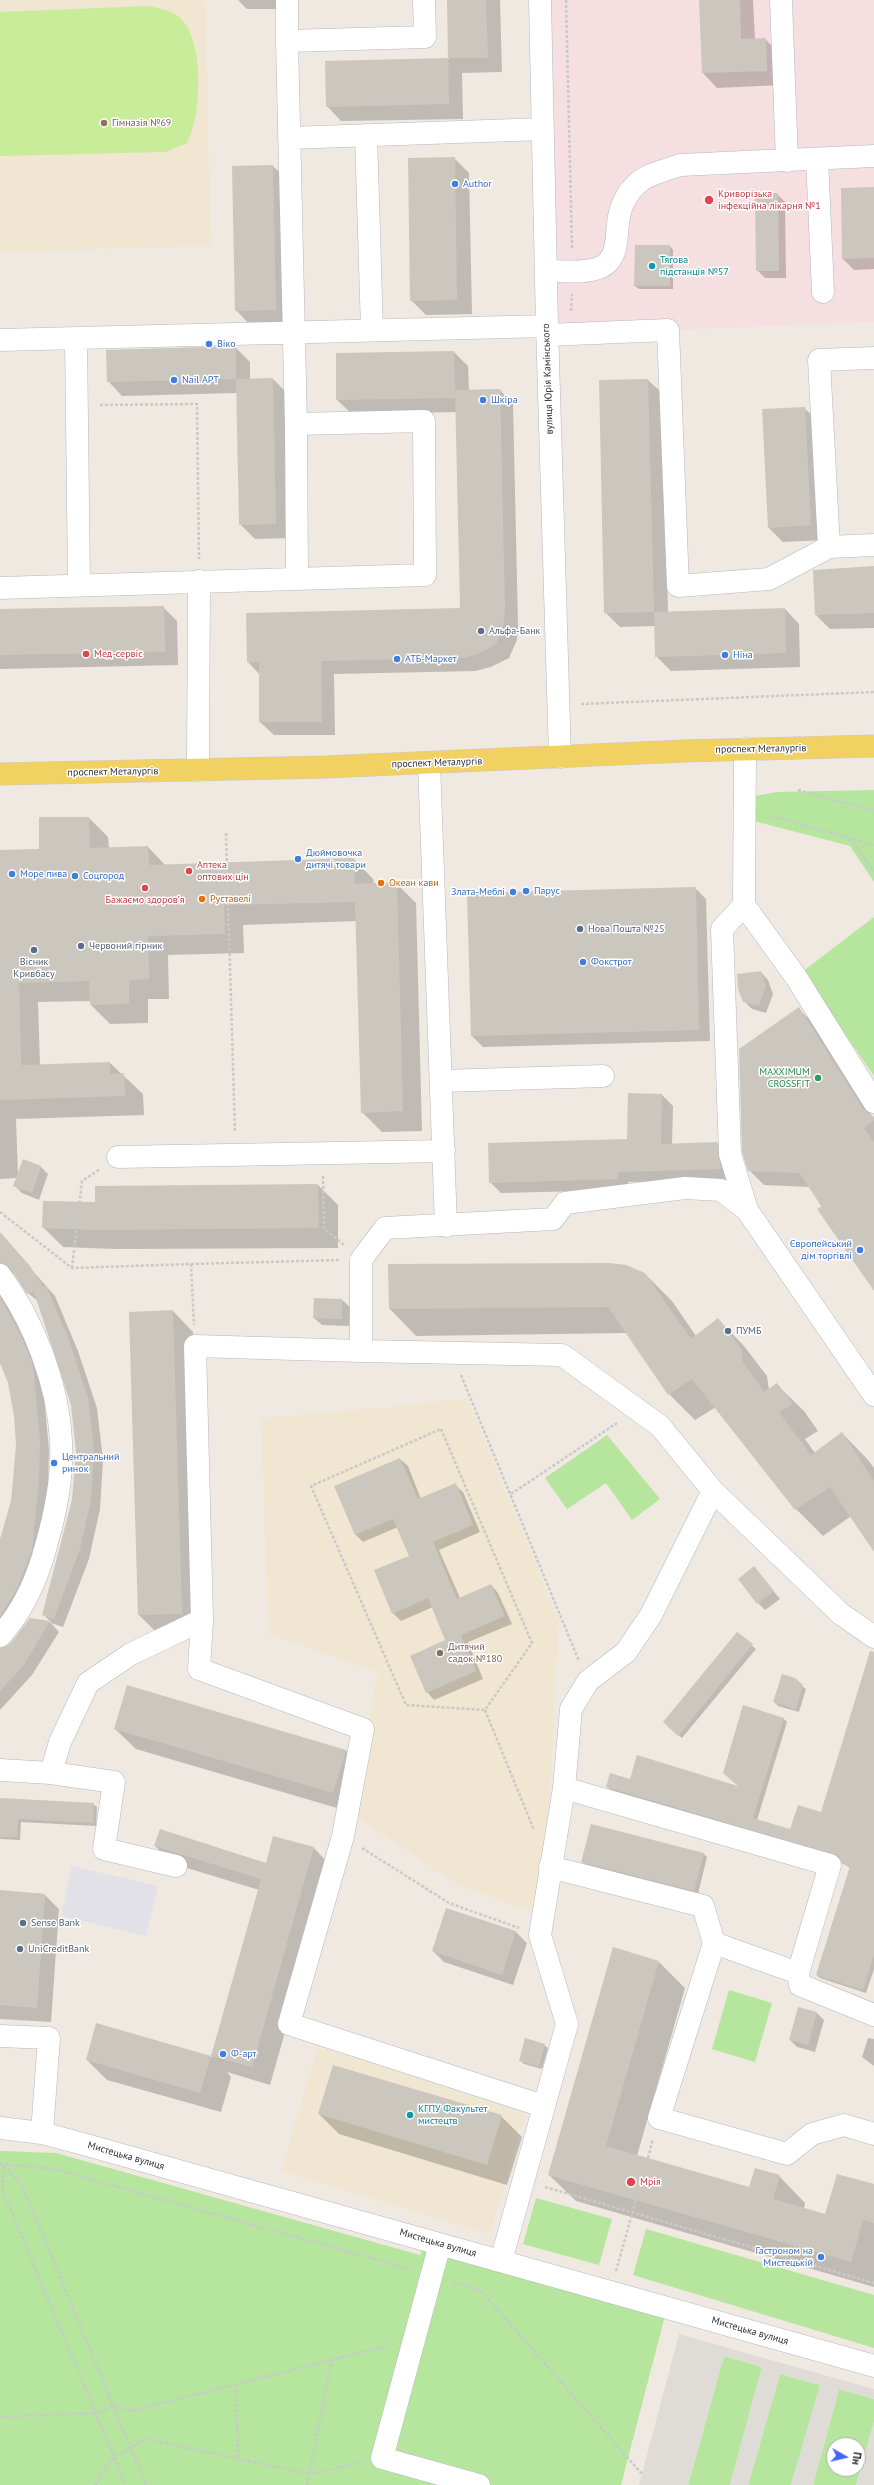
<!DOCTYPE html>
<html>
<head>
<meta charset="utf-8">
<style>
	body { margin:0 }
	#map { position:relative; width:874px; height:2485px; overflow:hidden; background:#efe9e1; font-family:"PT Sans",sans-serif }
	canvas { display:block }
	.north { position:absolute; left:826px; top:2437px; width:40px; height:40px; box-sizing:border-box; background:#fff; border:1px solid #ababab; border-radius:50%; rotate:98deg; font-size:11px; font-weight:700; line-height:16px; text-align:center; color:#2e2e2e }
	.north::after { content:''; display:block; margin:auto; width:14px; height:18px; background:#4264fb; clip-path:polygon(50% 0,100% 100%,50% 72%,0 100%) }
</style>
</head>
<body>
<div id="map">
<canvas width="874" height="2485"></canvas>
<div class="north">Пн</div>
</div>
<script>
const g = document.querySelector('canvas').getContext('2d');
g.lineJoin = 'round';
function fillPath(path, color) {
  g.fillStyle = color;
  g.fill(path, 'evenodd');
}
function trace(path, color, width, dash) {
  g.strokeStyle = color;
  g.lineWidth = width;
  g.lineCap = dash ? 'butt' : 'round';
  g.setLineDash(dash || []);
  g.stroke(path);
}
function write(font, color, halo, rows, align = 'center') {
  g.font = font + ' "PT Sans",sans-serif';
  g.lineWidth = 3;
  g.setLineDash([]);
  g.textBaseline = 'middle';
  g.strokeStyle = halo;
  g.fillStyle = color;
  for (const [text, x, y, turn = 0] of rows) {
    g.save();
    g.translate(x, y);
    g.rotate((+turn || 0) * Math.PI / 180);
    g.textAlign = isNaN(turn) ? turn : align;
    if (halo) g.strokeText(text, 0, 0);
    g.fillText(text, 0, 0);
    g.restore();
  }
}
fillPath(new Path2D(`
	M72,1866L158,1886L146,1936L61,1916Z`), '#e3e1e8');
fillPath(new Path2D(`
	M0,0H205L211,245L0,253Z
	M467,1399L559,1621L547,1844L535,1913L456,1884L352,1813L378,1672L269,1634L261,1419Z
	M318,2046L527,2109L490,2234L281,2171Z`), '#f0e6d1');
fillPath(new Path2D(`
	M540,0H874V322L547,335Z`), '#f5dfe0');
fillPath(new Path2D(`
	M874,790V882L850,846L750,820L755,796L777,792Z
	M874,917V1076L802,972Z
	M607,1435L660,1499L632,1520L606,1483L567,1509L545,1478Z
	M729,1990L772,2003L755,2062L712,2049Z
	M0,2151L56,2153L420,2255L425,2240L667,2308L621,2485H0Z
	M536,2198L612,2219L599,2265L523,2244Z
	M646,2229L874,2295V2348L633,2275Z
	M724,2356L762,2367L730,2485H688Z
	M780,2374L820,2385L791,2485H748Z
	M839,2389L874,2399V2422L856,2485H813ZM834,2445H858V2469H834Z`), '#b6e59e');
fillPath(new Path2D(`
	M147,6C157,8 171,10 179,17C205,39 202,115 187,143L165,152L0,156V12Z`), '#c9ec9a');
fillPath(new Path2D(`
	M679,2334L874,2389V2399L839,2389L813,2485H791L820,2385L780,2374L748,2485H730L762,2367L724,2356L688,2485H639Z
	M874,2422V2485H856Z`), '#dfdcd8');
fillPath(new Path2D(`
	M238,0H287V9H247Z
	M448,0H500L502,72L462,73L463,119L341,121L327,106L326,62L449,59Z
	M700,0H753L755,39H765L780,54L782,85L717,88L703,73Z
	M454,158L469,173L472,314L426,315L411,300Z
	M273,166L288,181L291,324L250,325L236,310L233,167Z
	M874,188V269L854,270L843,259Z
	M777,194L785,202L786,278H765L757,270Z
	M670,246L673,250V289H639L635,286Z
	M235,347L250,362V379H273L288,394L291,538L255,539L240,524L238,393L122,396L108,381Z
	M454,352L468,366L469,391L500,390L513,404L518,624L517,640L509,658L491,667L475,671L334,674L335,735H274L260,722V675L248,662L247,614L461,609L457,412L352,414L337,400Z
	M648,380L663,394L668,612L785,609L799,624L800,667L671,671L656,656L655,626L620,627L605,612Z
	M804,408L819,422L825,540L783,542L768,527Z
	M874,568V628L830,629L816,615Z
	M163,607L177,621L178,665L0,669V610Z
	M89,818L108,837L109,848L148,847L166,866L354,859L373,879L374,884H397L416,903L422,1131L382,1132L362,1112L357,921L243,925L244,953L168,955L169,999H148V1023L110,1024L90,1004V1001L38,1002L40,1065L110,1063L143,1094L144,1115L16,1119L18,1177L24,1160L41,1167L48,1174L39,1200L22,1193L15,1186L17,1178L0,1179V851L40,850Z
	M695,888L706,899L710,1041L483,1047L472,1036L468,894Z
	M761,972L768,980L773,994L766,1013L752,1009L744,1001Z
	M799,1009L813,1023L874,1119V1289L809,1187L764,1185L749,1170Z
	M662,1095L673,1106L672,1145L717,1143L728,1154L732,1180L628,1182V1190L501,1193L490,1182L628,1140Z
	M318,1185L338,1205V1248L115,1249L63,1247L43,1227L96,1203V1187Z
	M0,1234L55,1296L78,1351L97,1408L103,1460L100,1509L89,1559L63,1627L51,1623L59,1632L32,1675L0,1710V1648L4,1649L19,1635L30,1619L52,1623L44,1615L73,1500L77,1452L72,1405L39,1302L28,1293L16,1275L9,1271L0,1277Z
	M389,1265L645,1274L672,1301L696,1336L718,1319L744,1346L767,1376L769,1390L777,1385L804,1411L818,1431L805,1439L815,1453L842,1433L868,1460L874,1468V1550L851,1516L823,1536L796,1509L716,1407L695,1420L669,1394L627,1333L416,1336L390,1309Z
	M0,1292L22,1329L42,1375L49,1450L48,1489L40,1565L0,1637V1542L12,1501L17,1445L15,1416L9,1382L0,1363Z
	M342,1300L350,1307L349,1326L322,1325L314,1318Z
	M173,1311L193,1332L202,1634L159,1635L139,1615Z
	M400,1459L408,1466L421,1499L455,1485L463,1492L480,1532L439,1550L460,1598L491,1585L498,1593L512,1624L468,1642L483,1679L434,1700L427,1692L447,1641L433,1607L401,1621L393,1613L410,1556L398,1527L363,1542L355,1534Z
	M754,1567L780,1599L765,1610L758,1603Z
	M737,1633L756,1649L682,1738L667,1726Z
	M874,1658V1969L866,1993L820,1978L817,1975L850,1868L843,1863L841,1859L611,1790L607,1787L630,1780L741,1788L783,1718L787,1722L757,1820L791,1831L821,1813Z
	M802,1686L806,1689L799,1712L778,1706L774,1702Z
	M115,1729L346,1751L366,1771L354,1813L136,1749Z
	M0,1799L93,1804L97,1807L96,1826L21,1822L20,1840L0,1839Z
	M155,1846L266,1864L314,1848L332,1867L270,2085L227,2072L231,2077L221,2112L107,2080L87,2060L97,2024L212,2057L259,1890L174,1864Z
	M703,1853L707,1857L698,1894L586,1865L582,1862Z
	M0,1891L44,1894L59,1909L51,2022L0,2019Z
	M447,1909L516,1932L527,1943L513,1985L444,1962L433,1951Z
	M659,1962L685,1988L637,2156L750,2188L779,2176L805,2203L804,2209L826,2215L874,2186V2287L576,2201L549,2175Z
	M817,2013L824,2020L815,2052L797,2047L790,2040Z
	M868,2038L874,2039V2066L862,2057Z
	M544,2045L548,2048L542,2069L524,2064L520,2060Z
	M319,2114L501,2116L522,2137L507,2185L339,2134Z`), '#0003');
fillPath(new Path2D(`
	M447,0H486L488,58H448Z
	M699,0H740L741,39L766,38L767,71L702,73Z
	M448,58L449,104L326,107L325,61Z
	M455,157L457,300L410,301L408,158Z
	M273,165L276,310L235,311L232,166Z
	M874,187V258L842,259L841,188Z
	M778,193L779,271H756L755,194Z
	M635,245H670V286H634Z
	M236,346V379L107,382L106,350Z
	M454,351L455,398L336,400V353Z
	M273,378L276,524L239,525L236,379Z
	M648,379L654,612L604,613L599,380Z
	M500,389L505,610L503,626L496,644L478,654L461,658L321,661L322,722H259V662H247L246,613L460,608L455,390Z
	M805,407L811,525L768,528L762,409Z
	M874,566V613L815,615L813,570Z
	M164,606L165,652L0,655V609Z
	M785,608L786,653L655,657L654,612Z
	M39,817H89L90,848L148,846L149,865L354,858L355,884L397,882L403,1111L361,1113L355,902L224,905L225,934L148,936L149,979L129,980V1004L90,1005L89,981L19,983L21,1065L110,1062V1074L124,1073L125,1096L0,1100V850L39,849Z
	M696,887L699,1030L471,1036L467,893Z
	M761,971L766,986L759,1006L743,1002L738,989L737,974Z
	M799,1007L863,1109L874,1117V1120L864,1128L874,1142V1291L817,1209L822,1206L799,1173L748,1171L742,1152L739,1049Z
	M628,1093L662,1094L661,1144L717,1142L721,1169L618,1172V1179L489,1183L488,1143L627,1139Z
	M23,1159L41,1166L32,1193L13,1186Z
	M318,1184L319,1228L95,1230L42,1228L43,1201L95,1202V1186Z
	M0,1232L30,1266L43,1287L46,1286L69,1340L88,1398L94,1450L91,1499L80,1549L54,1619L42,1615L72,1500L76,1452L71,1405L34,1292L27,1294L10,1268L0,1263Z
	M609,1263L626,1265L645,1273L691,1339L718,1318L741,1348L743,1362L764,1392L777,1383L793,1404L779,1412L811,1455L842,1432L874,1481V1552L830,1487L795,1510L692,1379L668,1395L608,1307L389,1309L388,1264Z
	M0,1297L22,1338L33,1365L40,1440L39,1479L32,1551L17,1588L0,1617V1539L11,1501L16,1445L14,1416L8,1383L0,1363Z
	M314,1298L342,1299V1319L313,1318Z
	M173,1310L182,1614L138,1615L129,1312Z
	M400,1458L418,1499L456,1483L473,1525L433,1542L457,1599L491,1584L505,1616L461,1635L476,1671L426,1693L410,1656L445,1640L428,1598L392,1614L374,1570L409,1556L393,1519L355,1535L334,1486Z
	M754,1566L774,1591L757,1604L738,1579Z
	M30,1618L50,1621L23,1666L0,1691V1648L10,1644Z
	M737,1632L753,1644L678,1736L663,1722Z
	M870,1651L874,1652V1955L863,1990L816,1975L850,1866L842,1864L839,1856L606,1787L610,1773L630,1779L637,1755L738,1786L723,1773L743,1705L784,1718L753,1818L790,1829L798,1805L821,1812Z
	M782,1674L795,1678L803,1685L796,1709L773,1702Z
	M127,1685L346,1750L333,1793L114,1729Z
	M0,1798L94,1803L93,1823L18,1819L17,1837H0Z
	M591,1824L704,1853L694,1891L581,1862Z
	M160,1829L266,1863L273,1836L314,1847L252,2067L211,2056L261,1879L154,1846Z
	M0,1890L45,1894L37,2008L0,2005Z
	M446,1908L516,1931L502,1975L432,1951Z
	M613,1947L659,1961L606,2146L749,2187L755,2168L780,2175L773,2199L825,2214L837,2174L874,2184V2223L863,2220L851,2262L548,2175Z
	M798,2007L817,2012L808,2045L789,2040Z
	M96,2023L211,2056L200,2093L86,2060Z
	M525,2038L545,2044L539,2066L519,2061Z
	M333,2065L502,2115L487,2165L318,2114Z`), '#cbc7bf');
const minor = new Path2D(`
	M287,0V41
	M540,0L547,326L560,757
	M781,0L787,161
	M366,135L372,330
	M289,138L543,129
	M817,159L823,292
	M546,271C562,271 587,274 601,267C618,259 616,239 618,224C619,209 626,193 638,183C648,174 666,170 680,165L874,156
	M547,335L668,330L678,586L769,579L829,547L819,360L874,358
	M76,339L79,584
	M0,340L547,326
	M296,424L297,579
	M829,547L874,545
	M0,588L425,575L424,421L296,424L287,41L425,37L424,0
	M745,749L744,905L796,977L874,1102
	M429,763L446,1226
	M198,770L199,581
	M744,905L722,929L730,1154L747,1210
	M441,1081L603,1076
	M118,1157L444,1151
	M0,1275C34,1321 58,1384 61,1441C63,1477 56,1511 46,1546C37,1580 24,1610 0,1636
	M361,1351L562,1355L660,1426L713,1491L841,1614L874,1637
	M0,1770L51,1773L114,1782L104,1849L176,1866
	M51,1773L60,1742L88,1683L131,1654L202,1620
	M564,1788L830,1865L798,1973L800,1985L874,2015
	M550,1867L703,1906L714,1943L659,2118L787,2154L812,2134L844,2125L874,2134
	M714,1943L798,1973
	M0,2036L49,2038L42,2133
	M543,2106L289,2024L343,1836L363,1729L199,1669L202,1620L195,1346L361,1351V1260L385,1228L553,1219L565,1203L685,1188L721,1190L747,1210L874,1395
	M0,2128L42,2133L83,2144L874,2366
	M440,2244L382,2458L479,2485
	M501,2261L567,2024L540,1935L564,1788L571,1709L588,1681L626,1652L651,1615L713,1491`);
const major = new Path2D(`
	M0,774L326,767L685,751L874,746`);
trace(minor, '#b4b7c1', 23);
trace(major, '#c9c9c9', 23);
trace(new Path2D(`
	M566,0L572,249
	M571,311L572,294
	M100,405L197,404L199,559
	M581,704L874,692
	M798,790L874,811
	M767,815L874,845
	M226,833L235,1132
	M850,838L874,872
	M323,1176L324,1228L344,1245
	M0,1212L72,1268L191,1264L194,1325
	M191,1264L340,1260
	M72,1268L82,1181L100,1169
	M461,1375L579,1661
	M441,1429L532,1643L485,1710L406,1705L311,1486Z
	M511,1494L617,1423
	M485,1710L534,1830
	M362,1848L449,1903L519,1928
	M648,2158L653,2139
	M0,2164L54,2169L410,2269
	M4,2165L22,2185L146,2485
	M4,2165L2,2189L126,2485
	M545,2187L874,2283
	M616,2271L636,2200
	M453,2282L480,2290L642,2474
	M236,2384L238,2458
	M0,2417L95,2413L113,2406L132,2411L386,2346L390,2347
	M95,2485L114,2457L146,2439L310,2474L362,2462
	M307,2485L332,2359`), '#c9c9c9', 2.5, [3, 2]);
trace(minor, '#fff', 22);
trace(major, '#f2d163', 22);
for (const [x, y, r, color] of [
	[104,123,4,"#8d6e63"],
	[455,184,4,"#3f7fe0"],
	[709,200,5,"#e0444e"],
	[652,266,4,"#0f9aa8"],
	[209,344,4,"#3f7fe0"],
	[174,380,4,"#3f7fe0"],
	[483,400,4,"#3f7fe0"],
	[481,631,4,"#5c6f8a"],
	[86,654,4,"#e0444e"],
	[725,655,4,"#3f7fe0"],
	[397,659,4,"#3f7fe0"],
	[298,859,4,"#3f7fe0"],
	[189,871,4,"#e0444e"],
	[12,874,4,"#3f7fe0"],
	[75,876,4,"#3f7fe0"],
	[381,883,4,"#e8710a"],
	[145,888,4,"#e0444e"],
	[526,891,4,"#3f7fe0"],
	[513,892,4,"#3f7fe0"],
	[202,899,4,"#e8710a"],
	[580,929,4,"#5c6f8a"],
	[81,946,4,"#5c6f8a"],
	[34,950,4,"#5c6f8a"],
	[583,962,4,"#3f7fe0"],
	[818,1078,4,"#2e9e5b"],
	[860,1250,4,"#3f7fe0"],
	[728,1331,4,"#5c6f8a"],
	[54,1463,4,"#3f7fe0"],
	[440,1653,4,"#8d6e63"],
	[23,1923,4,"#5c6f8a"],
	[20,1949,4,"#5c6f8a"],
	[223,2054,4,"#3f7fe0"],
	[410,2115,4,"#0f9aa8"],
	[631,2182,5,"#e0444e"],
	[821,2257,4,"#3f7fe0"]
]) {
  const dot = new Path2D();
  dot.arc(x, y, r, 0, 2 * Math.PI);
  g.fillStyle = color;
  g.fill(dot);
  trace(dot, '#fff', 1.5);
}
write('10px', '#785e54', '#fff', [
	["Гімназія №69",112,123],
	["Дитячий",448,1647],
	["садок №180",448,1659]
], 'left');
write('10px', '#366cbe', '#fff', [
	["Author",463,184],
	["Віко",217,344],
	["Nail АРТ",182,380],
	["Шкіра",491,400],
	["Ніна",733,655],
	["АТБ-Маркет",405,659],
	["Дюймовочка",306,853],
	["дитячі товари",306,865],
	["Море пива",20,874],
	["Соцгород",83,876],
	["Парус",534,891],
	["Злата-Меблі",505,892,"right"],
	["Фокстрот",591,962],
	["Європейський",852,1244,"right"],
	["дім торгівлі",852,1256,"right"],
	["Центральний",62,1457],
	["ринок",62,1469],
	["Ф-арт",231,2054],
	["Гастроном на",813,2251,"right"],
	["Мистецькій",813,2263,"right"]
], 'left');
write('10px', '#be3a42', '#fff', [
	["Криворізька",718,194],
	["інфекційна лікарня №1",718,206],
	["Мед-сервіс",94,654],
	["Аптека",197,865],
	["оптових цін",197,877],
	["Бажаємо здоровʼя",145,900,"center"],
	["Мрія",640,2182]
], 'left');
write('10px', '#0d838f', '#fff', [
	["Тягова",660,260],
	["підстанція №57",660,272],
	["КГПУ Факультет",418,2109],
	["мистецтв",418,2121]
], 'left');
write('10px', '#2e2e2e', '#fff', [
	["вулиця Юрія Камінського",548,379,-92],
	["проспект Металургів",761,749,-1],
	["проспект Металургів",437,763,-2],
	["проспект Металургів",113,772,-1],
	["Мистецька вулиця",126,2156,16],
	["Мистецька вулиця",438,2243,16],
	["Мистецька вулиця",750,2331,16]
]);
write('10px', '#4e5e75', '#fff', [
	["Альфа-Банк",489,631],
	["Нова Пошта №25",588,929],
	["Червоний гірник",89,946],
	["Вісник",34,962,"center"],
	["Кривбасу",34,974,"center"],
	["ПУМБ",736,1331],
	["Sense Bank",31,1923],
	["UniCreditBank",28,1949]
], 'left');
write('10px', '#c56008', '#fff', [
	["Океан кави",389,883],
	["Руставелі",210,899]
], 'left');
write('10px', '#27864d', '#fff', [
	["MAXXIMUM",810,1072],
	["CROSSFIT",810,1084]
], 'right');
</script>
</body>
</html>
